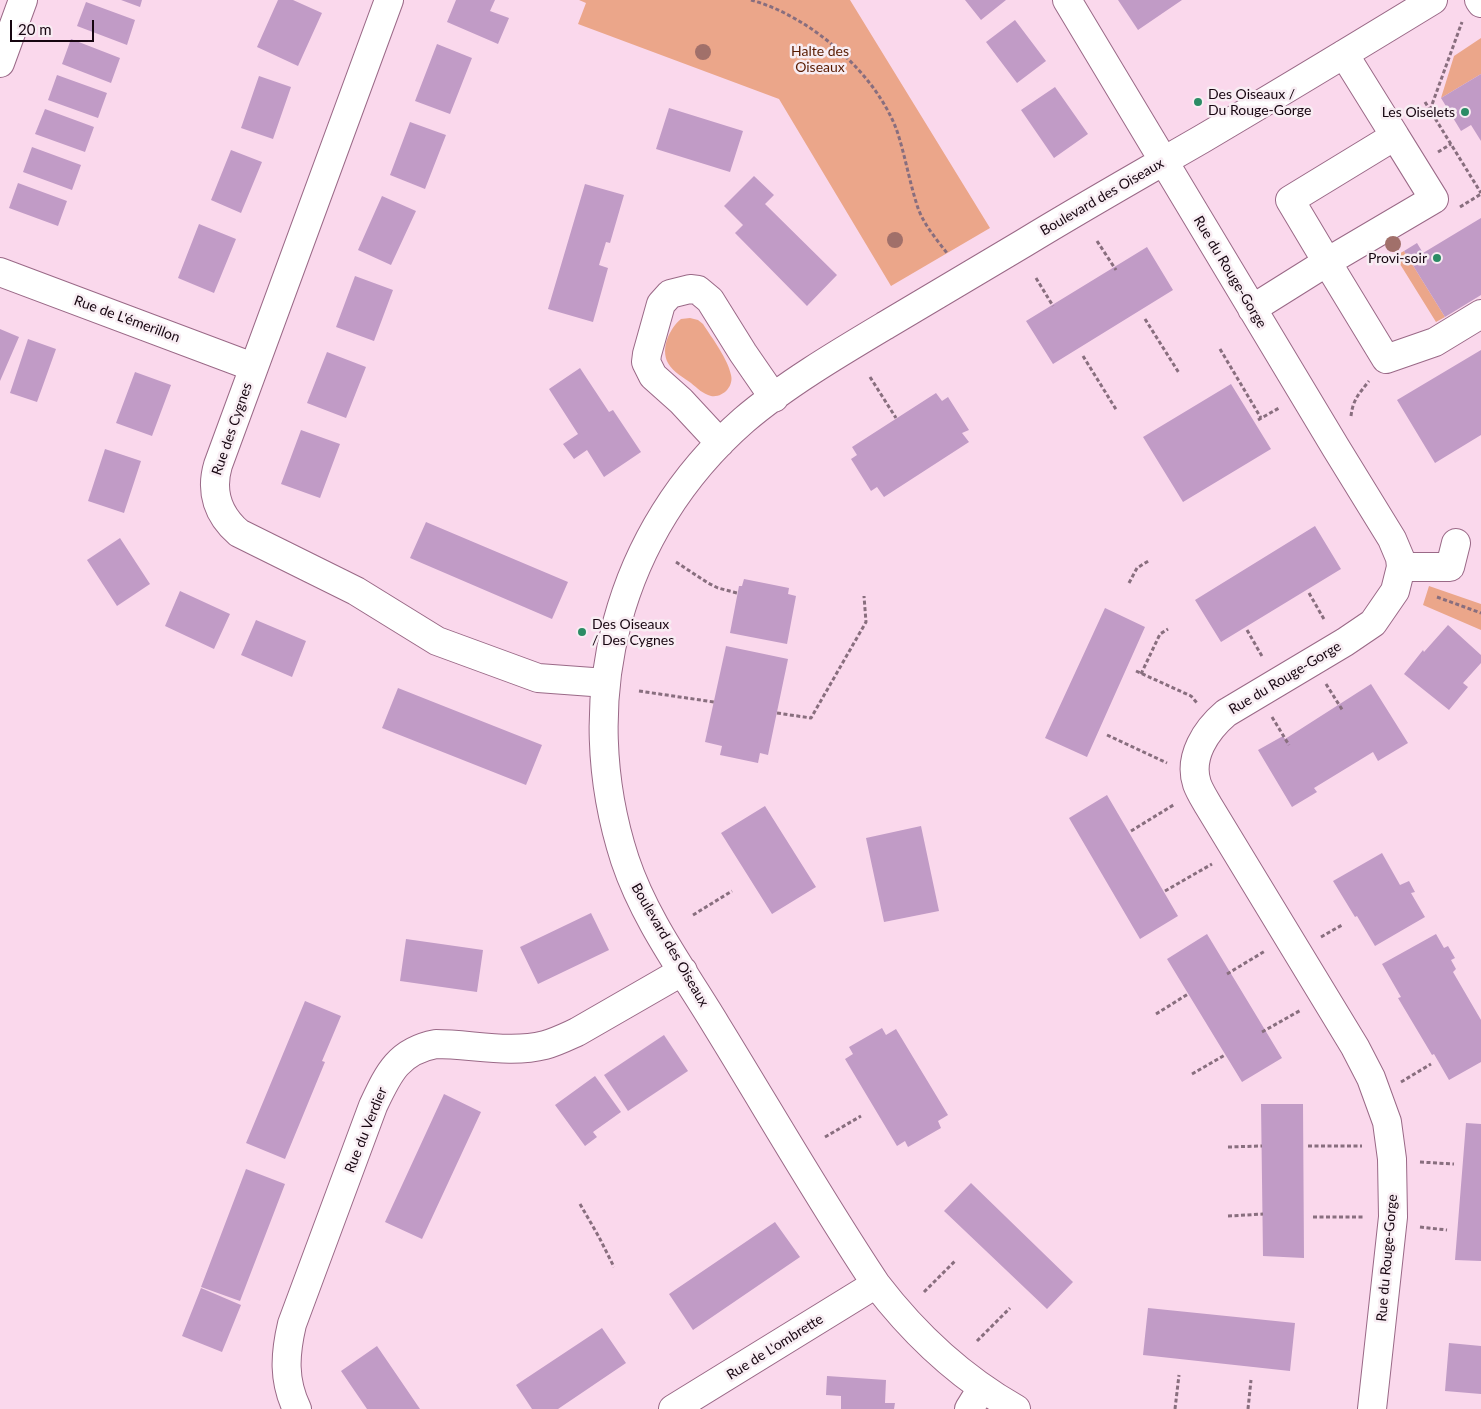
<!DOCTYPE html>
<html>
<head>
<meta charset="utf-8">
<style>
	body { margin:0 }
	#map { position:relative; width:1481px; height:1409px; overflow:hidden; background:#fad8ec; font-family:Lato,sans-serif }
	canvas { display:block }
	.scale { position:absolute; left:10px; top:20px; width:84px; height:22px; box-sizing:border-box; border:2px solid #160510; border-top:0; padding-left:6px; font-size:15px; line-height:18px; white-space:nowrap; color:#160510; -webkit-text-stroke:4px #f8edf3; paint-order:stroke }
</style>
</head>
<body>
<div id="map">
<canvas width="1481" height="1409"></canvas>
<div class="scale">20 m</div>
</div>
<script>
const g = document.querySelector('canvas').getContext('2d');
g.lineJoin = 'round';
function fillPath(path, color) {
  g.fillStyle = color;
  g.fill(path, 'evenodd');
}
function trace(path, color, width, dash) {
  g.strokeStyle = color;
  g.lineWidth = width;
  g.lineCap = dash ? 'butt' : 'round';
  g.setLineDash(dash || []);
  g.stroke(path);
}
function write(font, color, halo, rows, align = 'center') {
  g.font = font + ' Lato,sans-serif';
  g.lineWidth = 5;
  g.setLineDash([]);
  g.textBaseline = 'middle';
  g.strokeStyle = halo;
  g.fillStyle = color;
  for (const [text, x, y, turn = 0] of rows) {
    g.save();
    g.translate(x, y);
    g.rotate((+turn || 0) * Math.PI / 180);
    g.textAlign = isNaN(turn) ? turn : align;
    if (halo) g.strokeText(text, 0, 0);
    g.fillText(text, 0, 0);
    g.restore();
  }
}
fillPath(new Path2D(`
	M579,0H850L990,228L891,286L779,99L578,24L586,3Z
	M1481,38V74L1441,98L1454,56Z
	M1404,251L1445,317L1436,322L1395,256Z
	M690,318L698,320L703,324C712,338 728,359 731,375C734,386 723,398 711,396C703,394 697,388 691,383C684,378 673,372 668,363C660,348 670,328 681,319Z
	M1429,586L1481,604V630L1423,605Z`), '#eba68a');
fillPath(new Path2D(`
	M121,0H142L140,7Z
	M278,0H293L322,13L298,66L257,47Z
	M456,0H495L490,11L509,18L498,44L447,22Z
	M965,0H1006L981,20Z
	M1118,0H1182L1138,30Z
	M86,2L135,20L127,45L77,26Z
	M1015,20L1046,61L1017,83L986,42Z
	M71,39L120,58L111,83L62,64Z
	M437,44L472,58L450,114L415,101Z
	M1481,74V141L1471,125L1461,131L1441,98Z
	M57,75L107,93L98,118L48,100Z
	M259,76L291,87L273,139L241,128Z
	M1055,87L1088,134L1054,158L1021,110Z
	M669,108L743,131L730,172L656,149Z
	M45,109L94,127L85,152L35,134Z
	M410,122L446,135L425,189L390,175Z
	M32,147L81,165L72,190L23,172Z
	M231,150L262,162L241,213L211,200Z
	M754,176L774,195L765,204L837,275L807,306L735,233L743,225L724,206Z
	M18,183L67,201L58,226L9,208Z
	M585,184L624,195L610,243L606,242L599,265L608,268L593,322L548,309Z
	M382,196L416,211L391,265L358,250Z
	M1481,218V295L1445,317L1404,251L1417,243L1423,253Z
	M199,224L236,239L214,293L178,278Z
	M1147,247L1173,290L1053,364L1026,321Z
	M355,276L393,290L374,341L336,327Z
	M0,329L19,337L0,381Z
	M28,339L56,349L37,402L10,393Z
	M1481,350V435L1435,463L1397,400Z
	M327,352L366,367L346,418L307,403Z
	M580,368L609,412L613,410L641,452L604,477L587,450L574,459L563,444L578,434L549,389Z
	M135,372L171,385L152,436L116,423Z
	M1231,384L1271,449L1183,502L1143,437Z
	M936,393L942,401L948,397L969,430L962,433L969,442L884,497L877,487L871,491L851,459L857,455L852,447Z
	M301,430L340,444L320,498L281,484Z
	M105,449L141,461L124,513L88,501Z
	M426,522L568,582L552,619L410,558Z
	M1315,526L1341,569L1221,642L1195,600Z
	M120,538L150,584L117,606L87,560Z
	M744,579L789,588L788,594L796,596L787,644L730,633L739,586H742Z
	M180,591L230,614L214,649L165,626Z
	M1105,608L1145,627L1087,757L1045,738Z
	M256,620L306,641L292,677L241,655Z
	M1448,625L1481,655V663L1463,683L1468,687L1449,710L1404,674L1423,650L1424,652Z
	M726,646L788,659L768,755L760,753L758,763L720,755L722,746L705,742Z
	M1371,684L1408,743L1378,761L1373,752L1314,788L1317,792L1292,807L1258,750L1283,736L1285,739Z
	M398,688L542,745L526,785L382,728Z
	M1107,795L1178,916L1140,939L1069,818Z
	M765,806L816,887L772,914L721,833Z
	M921,826L939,911L884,922L866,838Z
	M1382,853L1400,885L1409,881L1415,892L1411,893L1425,917L1375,946L1357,916L1355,917L1333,881Z
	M591,913L609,950L538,984L520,947Z
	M1207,934L1282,1058L1242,1082L1167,959Z
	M1436,934L1444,948L1448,946L1455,958L1451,960L1456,969L1453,972L1481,1020V1062L1449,1080L1434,1054L1432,1055L1398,998L1401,997L1382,964Z
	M406,939L483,950L477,992L400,981Z
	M305,1001L341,1016L322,1061L325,1062L285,1159L246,1143Z
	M882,1028L886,1035L896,1029L948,1115L938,1121L941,1128L908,1147L905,1141L897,1146L845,1059L853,1054L849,1047Z
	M664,1035L688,1071L628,1111L604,1075Z
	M595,1076L621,1112L593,1132L597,1137L585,1146L555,1105Z
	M444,1094L481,1112L422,1239L385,1222Z
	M1261,1104H1303L1304,1258L1263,1256Z
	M1466,1123L1481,1124V1261L1455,1260Z
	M246,1169L285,1184L240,1301L201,1287Z
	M971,1183L1073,1282L1047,1309L944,1211Z
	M775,1222L800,1257L693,1330L669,1294Z
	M201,1288L241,1305L222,1352L182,1336Z
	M1148,1308L1295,1323L1290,1371L1143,1355Z
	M602,1328L626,1363L558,1409H532L516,1385Z
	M1449,1343L1481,1346V1394L1445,1391Z
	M377,1346L420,1409H367L341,1371Z
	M827,1376L886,1380L885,1403H895L894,1409H841V1396L826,1395Z`), '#c19bc6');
const minor = new Path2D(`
	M389,0L218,465C210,492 218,515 239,533L356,591L437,641L538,678L606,683
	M1067,0L1336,448L1392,539L1400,558L1401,567L1395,591L1373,623L1345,642L1226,713C1206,730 1188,757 1197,784C1200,792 1204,798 1208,805L1355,1047L1371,1078L1387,1122L1392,1159L1393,1217L1372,1409
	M1479,0L1481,3
	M0,63L23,0
	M1395,136L1434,199L1327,262L1386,359L1435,342L1481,314
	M0,272L253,367
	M1252,309L1327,262L1290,200L1395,136L1344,54
	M720,443L681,401L653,376L646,362L647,354L661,304L670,294L690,289L698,290L710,300L743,353L774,398
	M1401,567H1450L1456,543
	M297,1409C283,1380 285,1354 292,1324L373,1106C388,1074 398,1051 436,1044C471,1044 510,1054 545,1045C556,1042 566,1037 577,1032L683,971
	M673,1409L876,1284
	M969,1409L982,1388
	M1016,1409C960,1377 915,1335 876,1284C820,1200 769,1111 716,1025C684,972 645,920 625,860C573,700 617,531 744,420C785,385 839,353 886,325C932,298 978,270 1024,243C1083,207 1143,173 1202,139C1280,93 1356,47 1433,0`);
trace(minor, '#9a6987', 30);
trace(new Path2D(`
	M751,0C810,16 876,73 897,131C905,155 909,180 917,205C922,222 936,239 947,253
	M1425,102L1481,193
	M1430,110L1462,22
	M1438,152L1451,144
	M1460,207L1481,194
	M1097,241L1116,270
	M1036,278L1053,306
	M1145,319L1179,373
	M1220,349L1261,418
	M1083,356L1117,411
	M870,377L896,418
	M1351,416C1353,399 1359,394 1369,381
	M1258,420L1279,408
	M676,562L708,583L718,588L737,593
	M1129,583L1137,568L1150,560
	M1309,593L1325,621
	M1437,597L1481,613
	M1247,630L1263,658
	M1136,671L1191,696L1197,703
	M1141,674L1160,634L1168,629
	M1326,684L1343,711
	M639,691L714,702
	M777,713L811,718L866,622L864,596
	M1272,717L1289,745
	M1107,735L1167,763
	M1131,831L1175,804
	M1165,891L1212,864
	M693,915L732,891
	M1321,937L1342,925
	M1227,974L1265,951
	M1156,1014L1188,994
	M1262,1032L1301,1010
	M1192,1074L1225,1055
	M1401,1082L1431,1064
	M825,1137L861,1116
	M1308,1146H1362
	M1228,1147L1262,1146
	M1420,1162L1454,1164
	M580,1204L599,1237L614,1267
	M1228,1216L1263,1214
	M1313,1217H1364
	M1420,1227L1447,1230
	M924,1292L956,1260
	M977,1341L1010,1308
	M1175,1409L1179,1375
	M1248,1409L1251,1380`), '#886e7e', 3, [4, 2.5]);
trace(minor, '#fff', 28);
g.fillStyle = '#a1706a';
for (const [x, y] of [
	[703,52],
	[895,240],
	[1393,244]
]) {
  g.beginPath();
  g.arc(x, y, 8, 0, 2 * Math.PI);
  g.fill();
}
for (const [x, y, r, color] of [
	[1198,102,5,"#2b8c65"],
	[1465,112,5,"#2b8c65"],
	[1437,258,5,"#2b8c65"],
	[582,632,5,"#2b8c65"]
]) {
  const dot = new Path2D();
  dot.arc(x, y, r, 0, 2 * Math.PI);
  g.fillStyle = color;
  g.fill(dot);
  trace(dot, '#f8edf3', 2);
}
write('14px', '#581b00', '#f8edf3', [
	["Halte des",820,51],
	["Oiseaux",820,67]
]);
write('14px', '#160510', '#f8edf3', [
	["Des Oiseaux /",1208,94],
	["Du Rouge-Gorge",1208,110],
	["Les Oiselets",1455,112,"right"],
	["Provi-soir",1427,258,"right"],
	["Des Oiseaux",592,624],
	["/ Des Cygnes",592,640]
], 'left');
write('14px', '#160510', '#f8edf3', [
	["Boulevard des Oiseaux",1102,197,-30],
	["Rue du Rouge-Gorge",1230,272,59],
	["Rue de L'émerillon",127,319,20],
	["Rue des Cygnes",232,429,-71],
	["Rue du Rouge-Gorge",1285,678,-31],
	["Boulevard des Oiseaux",670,945,60],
	["Rue du Verdier",366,1130,-68],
	["Rue du Rouge-Gorge",1387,1258,-85],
	["Rue de L'ombrette",775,1347,-32]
]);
</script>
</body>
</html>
